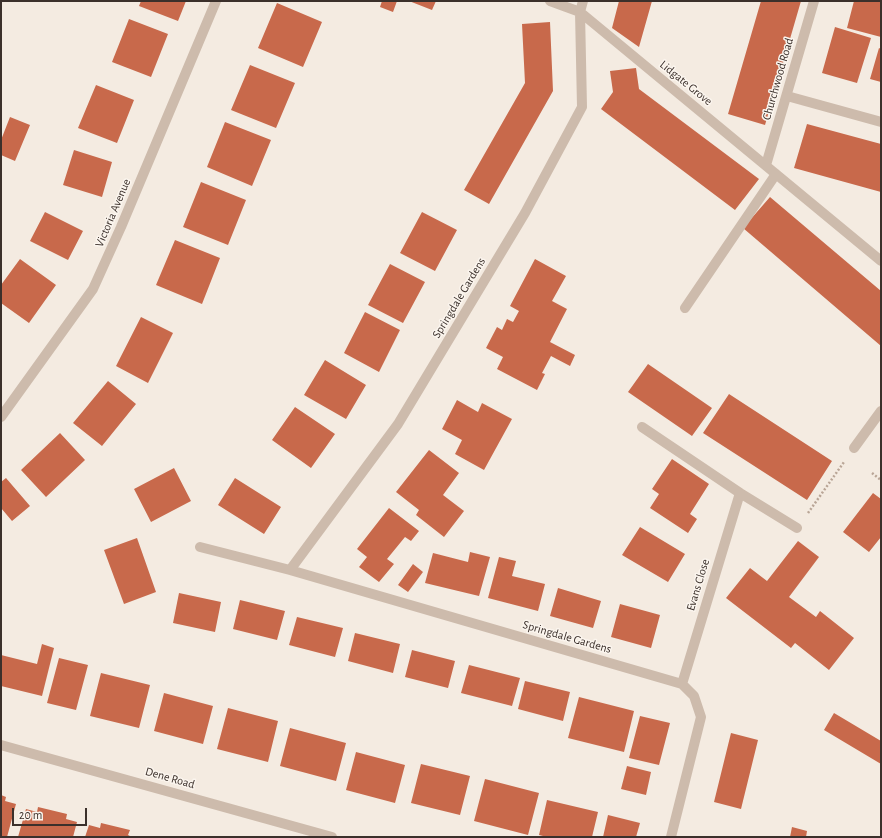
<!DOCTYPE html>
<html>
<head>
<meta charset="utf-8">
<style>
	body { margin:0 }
	#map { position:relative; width:882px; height:838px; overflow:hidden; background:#f4ebe1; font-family:"Alegreya Sans",sans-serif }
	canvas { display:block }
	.frame { position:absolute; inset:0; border:2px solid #3b302b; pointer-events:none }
	.scale { position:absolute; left:12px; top:808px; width:75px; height:18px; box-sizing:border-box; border:2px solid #3b302b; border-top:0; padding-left:5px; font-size:12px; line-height:14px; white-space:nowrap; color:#3b302b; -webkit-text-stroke:3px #fbf5ee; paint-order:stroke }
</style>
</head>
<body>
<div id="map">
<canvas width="882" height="838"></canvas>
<div class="frame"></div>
<div class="scale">20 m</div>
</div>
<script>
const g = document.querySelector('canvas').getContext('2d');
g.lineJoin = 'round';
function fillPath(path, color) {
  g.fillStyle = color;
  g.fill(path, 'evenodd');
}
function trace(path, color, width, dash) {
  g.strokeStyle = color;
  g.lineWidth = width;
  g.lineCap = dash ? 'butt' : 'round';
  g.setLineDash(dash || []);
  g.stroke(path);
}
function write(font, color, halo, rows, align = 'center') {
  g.font = font + ' "Alegreya Sans",sans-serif';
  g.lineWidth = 3;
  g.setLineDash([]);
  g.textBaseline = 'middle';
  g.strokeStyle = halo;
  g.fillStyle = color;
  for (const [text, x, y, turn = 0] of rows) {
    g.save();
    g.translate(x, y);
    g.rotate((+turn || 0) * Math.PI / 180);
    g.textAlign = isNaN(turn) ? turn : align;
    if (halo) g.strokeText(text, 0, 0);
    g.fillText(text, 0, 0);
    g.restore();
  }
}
fillPath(new Path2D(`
	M141,1H186L178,21L139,6Z
	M382,1H397L393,12L380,7Z
	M409,1H436L432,10Z
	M619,1H652L639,47L612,28Z
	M761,1H801L765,125L728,114Z
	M854,1H881V37L847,28Z
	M277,3L322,22L303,67L258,48Z
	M129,19L168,34L151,77L112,62Z
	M550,22L553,91L489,204L464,190L525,83L522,24Z
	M835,27L871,38L857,83L822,73Z
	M879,48L881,49V82L870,79Z
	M250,65L295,83L276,128L231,110Z
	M636,68L639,89L759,179L735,210L601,109L613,92L610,71Z
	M96,85L134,100L117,143L78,128Z
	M10,117L30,125L15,161L1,155V140Z
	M225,122L271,140L252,186L207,167Z
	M807,124L881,144V192L794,168Z
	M74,150L112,162L102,197L63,185Z
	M201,182L246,200L228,245L183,227Z
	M770,197L881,291V346L743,228Z
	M45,212L83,231L68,260L30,241Z
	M422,212L457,230L435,271L400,253Z
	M175,240L220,258L202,304L156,285Z
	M20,259L56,285L29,323L1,303V285Z
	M535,259L566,276L552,301L567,309L550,342L575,355L570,366L551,356L542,373L545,374L537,390L497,369L503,357L486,348L497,327L502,330L507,319L513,322L519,311L510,306Z
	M390,264L425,282L403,323L368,305Z
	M365,312L400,330L379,372L344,353Z
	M141,317L173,333L148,383L116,366Z
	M325,360L366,385L346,419L304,395Z
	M648,364L712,408L692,436L628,392Z
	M108,381L136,404L102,446L73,423Z
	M729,394L832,461L807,500L703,433Z
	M457,400L478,412L482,403L512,419L484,470L455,454L462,440L442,429Z
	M295,407L335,434L311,468L272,440Z
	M60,433L85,460L46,497L21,470Z
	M429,450L459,473L443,495L464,511L444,537L416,515L419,510L396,492Z
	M672,459L709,484L690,514L697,519L688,533L650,508L659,494L652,489Z
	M174,468L191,501L151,522L134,489Z
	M6,478L30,506L12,521L1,508V482Z
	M235,478L281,507L264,534L218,505Z
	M873,493L881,499V537L869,552L843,532Z
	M389,508L419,531L411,541L405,537L387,559L394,564L379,582L359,567L367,557L357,549Z
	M640,527L685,554L668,582L622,555Z
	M137,538L156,592L124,604L104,550Z
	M798,541L819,557L789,597L816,617L820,611L854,638L829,670L795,643L791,648L726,598L750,568L767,581Z
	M470,552L490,557L479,596L425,583L433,553L468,562Z
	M499,557L516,561L512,576L545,584L538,611L488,598Z
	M413,564L423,572L408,592L398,585Z
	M558,588L601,601L593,628L550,616Z
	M179,593L221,602L215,632L173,623Z
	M240,600L285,611L277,640L233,629Z
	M620,604L660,615L651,648L611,637Z
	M297,617L343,628L335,657L289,645Z
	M355,633L400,644L393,673L348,661Z
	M42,644L54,648L42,696L1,686V655L37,664Z
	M412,650L455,661L448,688L405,677Z
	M59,658L88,665L76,710L47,703Z
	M469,665L520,678L512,706L461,693Z
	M101,673L150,685L139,728L90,716Z
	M525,681L570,692L563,721L518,709Z
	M164,693L213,706L203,744L154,731Z
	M579,697L634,711L624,752L568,738Z
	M228,708L278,721L268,762L217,749Z
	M834,713L881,741V764L824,730Z
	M640,716L670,723L659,765L629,758Z
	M290,728L346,743L336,781L280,766Z
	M731,733L758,740L741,809L714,802Z
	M356,752L405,765L395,803L346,790Z
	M421,764L470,776L460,815L411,803Z
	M627,766L651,772L646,795L621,789Z
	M485,779L539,793L528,835L474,821Z
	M1,795L6,797L5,801L16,804L7,837H1Z
	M547,800L598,812L592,837H547L539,835Z
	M38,807L67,814L66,819L77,822L73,837H18L26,809L37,812Z
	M608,815L640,823L636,837H603Z
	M101,823L130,830L128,835L132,837H85L89,825L100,828Z
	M792,827L807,831L806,837H790Z`), '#c8694b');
trace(new Path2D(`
	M872,473L881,480
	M808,513L844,462`), '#b9a596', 2.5, [2, 2]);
trace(new Path2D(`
	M854,448L881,411`), '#cdbbac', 10);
trace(new Path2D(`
	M550,1L580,12L881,261
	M787,96L881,122
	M766,165L814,1
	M685,308L776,174
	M1,417L93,289L121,227L216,1
	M642,427L740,493
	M200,547L290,570L682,684L694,696L701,717L671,837
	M290,570L398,424L525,213L582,107L580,12L583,1
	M682,684L740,493L797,528
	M1,745L332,837`), '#cdbbac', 10);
write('12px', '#3b302b', '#fbf5ee', [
	["Churchwood Road",778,79,-74],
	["Lidgate Grove",686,83,39],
	["Victoria Avenue",113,213,-67],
	["Springdale Gardens",459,298,-59],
	["Evans Close",698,585,-73],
	["Springdale Gardens",567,637,16],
	["Dene Road",170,778,16]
]);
</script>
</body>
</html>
